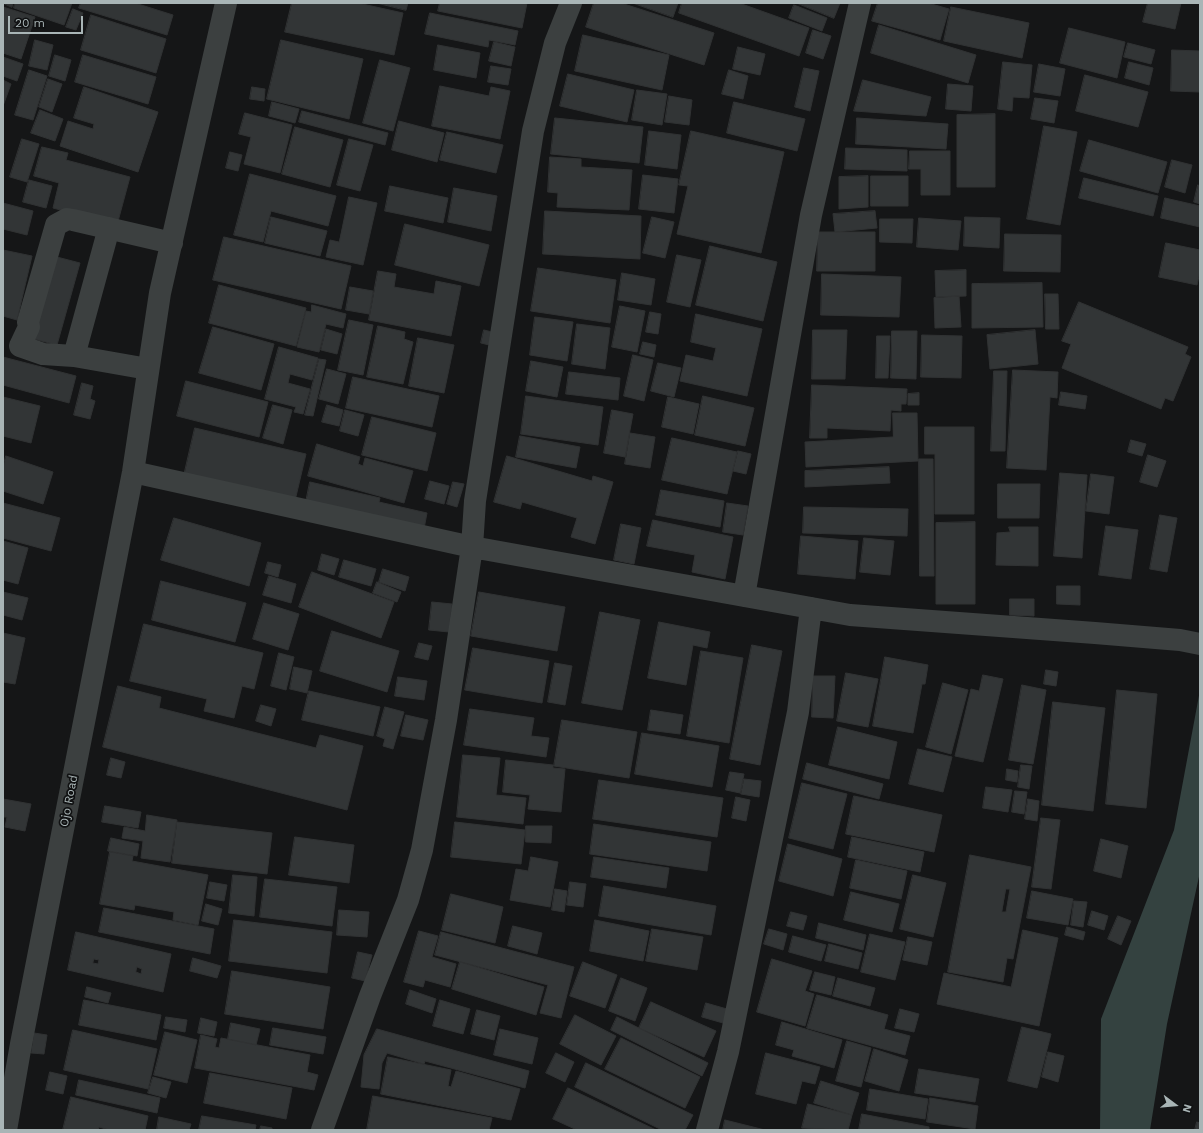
<!DOCTYPE html>
<html>
<head>
<meta charset="utf-8">
<style>
	body { margin:0 }
	#map { position:relative; width:1203px; height:1133px; overflow:hidden; background:#151617; font-family:"Work Sans",sans-serif }
	canvas { display:block }
	.frame { position:absolute; inset:0; border:4px solid #a9b5b6; pointer-events:none }
	.north { position:absolute; left:1155px; top:1085px; width:40px; height:40px; -webkit-text-stroke:3px #101112; paint-order:stroke; rotate:106deg; font-size:11px; font-weight:700; line-height:16px; text-align:center; color:#a9b5b6 }
	.north::after { content:''; display:block; margin:auto; width:14px; height:18px; background:#a9b5b6; clip-path:polygon(50% 0,100% 100%,50% 72%,0 100%) }
	.scale { position:absolute; left:8px; top:16px; width:75px; height:18px; box-sizing:border-box; border:2px solid #a9b5b6; border-top:0; padding-left:5px; font-size:12px; line-height:14px; white-space:nowrap; color:#a9b5b6; -webkit-text-stroke:3px #101112; paint-order:stroke }
</style>
</head>
<body>
<div id="map">
<canvas width="1203" height="1133"></canvas>
<div class="frame"></div>
<div class="north">N</div>
<div class="scale">20 m</div>
</div>
<script>
const g = document.querySelector('canvas').getContext('2d');
g.lineJoin = 'round';
function fillPath(path, color) {
  g.fillStyle = color;
  g.fill(path, 'evenodd');
}
function trace(path, color, width, dash) {
  g.strokeStyle = color;
  g.lineWidth = width;
  g.lineCap = dash ? 'butt' : 'round';
  g.setLineDash(dash || []);
  g.stroke(path);
}
function write(font, color, halo, rows, align = 'center') {
  g.font = font + ' "Work Sans",sans-serif';
  g.lineWidth = 3.5;
  g.setLineDash([]);
  g.textBaseline = 'middle';
  g.strokeStyle = halo;
  g.fillStyle = color;
  for (const [text, x, y, turn = 0] of rows) {
    g.save();
    g.translate(x, y);
    g.rotate((+turn || 0) * Math.PI / 180);
    g.textAlign = isNaN(turn) ? turn : align;
    if (halo) g.strokeText(text, 0, 0);
    g.fillText(text, 0, 0);
    g.restore();
  }
}
fillPath(new Path2D(`
	M1200,690V872L1167,1024L1150,1130H1100L1101,1019L1174,830Z`), '#344240');
const building = new Path2D(`
	M3,3H13L12,7Z
	M15,3H72L64,25L14,8Z
	M81,3H135L173,15L167,35L79,8Z
	M292,3H358L403,13L394,55L285,32Z
	M377,3H408L406,10Z
	M440,3H527L522,28L438,11Z
	M594,3H621L714,33L704,65L586,27Z
	M633,3H678L673,17Z
	M682,3H739L809,28L799,56L679,13Z
	M797,3H840L834,18Z
	M878,3H928L949,9L940,40L872,21Z
	M1148,3H1181L1175,29L1143,22Z
	M794,5L827,18L822,31L789,18Z
	M3,7L35,17L21,59L3,53Z
	M951,7L1029,23L1022,58L944,41Z
	M73,9L83,13L76,30L66,27Z
	M430,13L518,31L515,45L489,40L488,47L425,34Z
	M91,15L166,39L156,73L81,50Z
	M879,25L976,55L968,83L871,53Z
	M1069,28L1125,42L1117,78L1060,63Z
	M813,30L831,36L823,59L806,53Z
	M583,35L669,55L662,90L575,71Z
	M35,40L53,45L47,70L29,66Z
	M281,40L363,59L349,119L267,99Z
	M494,42L515,47L511,66L489,61Z
	M1128,43L1155,50L1151,64L1124,57Z
	M438,45L480,53L476,78L434,70Z
	M738,47L765,54L760,75L733,69Z
	M1172,50L1200,51V92L1171,91Z
	M55,55L71,60L65,81L49,76Z
	M83,55L156,77L148,104L75,82Z
	M3,57L23,64L17,81L3,76Z
	M380,60L410,68L393,131L363,123Z
	M1003,62L1032,65L1029,98L1013,97L1012,111L998,109Z
	M1129,62L1153,68L1149,85L1125,78Z
	M1039,64L1065,69L1060,96L1034,92Z
	M491,66L511,69L508,85L488,82Z
	M804,68L819,71L810,111L795,107Z
	M29,70L47,76L33,120L15,115Z
	M729,70L748,76L743,99L722,94Z
	M568,74L634,90L627,122L560,106Z
	M1085,75L1148,92L1138,127L1076,111Z
	M48,79L62,84L52,112L39,107Z
	M3,80L11,84L3,106Z
	M863,80L931,97L926,116L854,111Z
	M948,84L973,86L971,111L946,109Z
	M440,86L489,96L491,87L510,91L500,139L432,126Z
	M84,87L158,112L138,172L60,146L68,121L93,129L94,124L74,118Z
	M252,87L265,89L264,101L250,99Z
	M637,90L667,94L662,125L632,120Z
	M669,96L692,100L689,125L665,122Z
	M1035,98L1058,101L1054,123L1031,119Z
	M272,102L299,109L295,123L269,116Z
	M734,102L805,119L797,151L727,133Z
	M40,110L63,119L55,141L31,133Z
	M302,111L388,133L385,145L299,122Z
	M245,113L292,125L280,173L244,164L251,137L239,134Z
	M995,114V187H957V115Z
	M555,118L643,127L639,163L551,154Z
	M857,118L948,124L946,149L856,144Z
	M399,121L444,133L437,162L392,150Z
	M1044,126L1077,132L1060,225L1027,219Z
	M295,127L343,140L330,187L282,174Z
	M649,131L681,135L677,169L645,165Z
	M691,131L784,152L761,253L677,234L688,186L679,185Z
	M447,132L503,145L496,173L440,160Z
	M22,139L39,144L27,182L10,177Z
	M349,139L373,145L360,191L337,185Z
	M1089,140L1167,162L1158,193L1080,171Z
	M42,147L68,153L66,160L130,177L117,225L53,208L59,183L34,176Z
	M846,148L907,150V171L845,169Z
	M910,151H950V195H921V169H909Z
	M230,152L242,155L238,171L226,168Z
	M550,157L581,159V167L632,170L629,210L557,207L558,193L548,192Z
	M1172,160L1192,165L1185,193L1165,187Z
	M250,174L336,196L328,226L271,211L263,242L234,235Z
	M643,175L678,179L674,213L639,209Z
	M868,176V207L839,209V177Z
	M871,176H908V206H871Z
	M1084,178L1158,196L1153,216L1079,198Z
	M29,180L52,186L46,208L23,202Z
	M1198,185L1200,186V204L1194,202Z
	M390,186L448,198L443,223L385,211Z
	M454,188L497,196L491,231L448,222Z
	M349,197L377,203L363,265L326,257L330,240L339,242Z
	M1165,198L1200,206V227L1161,218Z
	M3,203L33,211L27,235L3,229Z
	M545,211L641,216L640,259L543,254Z
	M875,211L877,228L835,232L833,214Z
	M271,217L327,231L320,256L265,243Z
	M652,217L674,222L665,258L643,253Z
	M965,217L1000,218L999,248L964,246Z
	M919,218L961,221L958,250L917,247Z
	M880,219H913L912,243L880,242Z
	M405,224L489,245L479,286L395,265Z
	M818,232H875V271H817Z
	M1005,234L1061,235L1060,272L1004,271Z
	M224,237L351,266L341,309L213,280Z
	M1166,243L1200,250V272L1197,285L1159,277Z
	M710,246L777,262L763,321L696,305Z
	M3,250L32,256L17,320L3,316Z
	M677,255L701,260L690,307L667,302Z
	M53,256L80,263L57,345L30,338Z
	M538,268L616,280L610,323L531,311Z
	M966,270V296L936,297L935,271Z
	M378,271L396,274L394,287L434,294L436,281L461,286L451,336L369,320Z
	M622,273L655,279L651,305L618,300Z
	M822,274L901,277L899,317L821,315Z
	M1042,283L1043,327L972,328V284Z
	M219,285L306,308L296,346L209,323Z
	M350,287L373,291L369,314L346,310Z
	M1045,294H1058L1059,329H1046Z
	M959,296L961,327L935,328L934,298Z
	M1079,302L1188,347L1185,354L1191,357L1173,401L1165,398L1161,409L1062,368L1071,344L1062,341Z
	M312,305L346,314L343,328L326,324L319,352L297,347L306,311L311,312Z
	M620,306L645,311L637,352L612,347Z
	M650,312L661,314L658,334L646,332Z
	M696,314L762,329L747,396L680,381L686,355L713,361L716,348L691,342Z
	M535,317L573,322L567,361L530,355Z
	M349,320L373,325L363,375L338,370Z
	M577,324L610,328L605,369L572,364Z
	M378,326L405,332L404,339L413,342L403,384L367,377Z
	M213,327L274,344L261,390L199,373Z
	M326,329L342,334L337,354L321,350Z
	M484,330L500,334L497,347L481,343Z
	M813,330H847L845,379H812Z
	M1035,330L1038,364L990,369L987,335Z
	M892,331H917L916,379L891,378Z
	M922,335L962,336L961,378L921,377Z
	M877,336H890L888,378H876Z
	M418,338L454,345L444,393L409,386Z
	M643,342L656,345L654,357L640,354Z
	M279,347L318,358L312,380L290,374L288,383L310,389L303,414L294,412L296,407L265,399Z
	M633,355L653,360L644,401L624,396Z
	M3,357L76,376L69,403L3,385Z
	M319,359L326,360L313,416L305,415Z
	M531,361L563,367L557,397L526,391Z
	M658,363L681,368L674,397L651,391Z
	M327,369L346,374L338,404L319,399Z
	M1013,370L1058,372L1057,398L1050,397L1046,470L1007,468Z
	M994,371H1007L1005,451H991Z
	M569,372L620,378L618,400L566,394Z
	M353,377L439,396L432,427L346,408Z
	M186,381L268,402L259,437L177,416Z
	M82,383L93,386L90,399L95,401L90,419L74,415Z
	M812,385L907,389L906,404H901V411L891,410L890,431L827,428V438H810Z
	M1061,392L1087,396L1085,409L1059,405Z
	M919,393V405H908V394Z
	M526,396L603,407L598,445L521,434Z
	M703,396L754,408L745,446L695,435Z
	M3,397L40,406L31,443L3,436Z
	M668,397L699,404L693,434L662,427Z
	M273,405L292,410L283,444L263,438Z
	M327,405L343,410L339,426L322,422Z
	M345,410L364,415L358,436L340,431Z
	M612,410L633,414L625,457L604,453Z
	M893,413H917L918,461L806,467L805,442L893,437Z
	M372,417L436,433L427,471L362,455Z
	M925,427H974V514H935V454H925Z
	M195,428L306,454L294,505L183,480Z
	M630,433L655,437L650,468L625,464Z
	M520,436L580,447L576,468L516,457Z
	M672,438L737,452L727,494L662,480Z
	M1131,440L1146,444L1142,456L1128,452Z
	M317,444L360,457L358,464L363,466L365,458L413,471L404,503L308,476Z
	M738,451L751,454L746,474L733,471Z
	M1148,455L1166,461L1157,487L1140,482Z
	M6,456L53,472L43,504L3,491V467Z
	M507,456L592,481L593,476L613,482L595,544L571,537L577,518L522,502L520,509L494,502Z
	M919,459H933L934,576H920Z
	M889,467L890,483L805,487V471Z
	M1060,473L1087,475L1082,558L1054,556Z
	M1091,474L1114,477L1109,514L1086,511Z
	M430,481L449,486L444,504L425,499Z
	M310,482L380,498L379,502L427,513L423,534L305,507Z
	M453,482L464,484L457,507L447,504Z
	M998,484H1040L1039,518H998Z
	M661,490L724,501L720,527L656,515Z
	M3,503L60,518L51,551L3,538Z
	M727,503L748,506L743,535L723,532Z
	M804,507L908,509L907,536L803,533Z
	M1160,515L1177,518L1167,572L1150,569Z
	M174,518L261,543L249,586L161,560Z
	M653,520L733,537L725,579L692,572L695,555L647,546Z
	M975,522V604H936V523Z
	M621,524L641,528L634,564L614,560Z
	M1106,526L1138,530L1131,579L1099,575Z
	M1009,527H1038V566L996,565L997,533L1010,532Z
	M801,536L858,541L855,579L798,574Z
	M864,538L894,541L890,575L860,572Z
	M3,541L28,548L18,584L3,580Z
	M322,554L339,559L334,575L318,570Z
	M344,560L376,569L371,586L339,577Z
	M268,562L281,565L278,577L265,573Z
	M383,569L409,577L405,591L379,582Z
	M312,572L394,602L381,638L299,607Z
	M269,576L296,584L291,603L263,595Z
	M161,581L246,603L235,642L152,620Z
	M377,582L401,592L397,602L373,593Z
	M1057,586H1080V605L1057,604Z
	M3,592L28,598L22,620L3,615Z
	M479,592L565,607L557,651L471,636Z
	M1010,599H1034V616L1010,615Z
	M432,602L452,604L449,632L429,630Z
	M264,603L299,614L288,650L253,639Z
	M600,612L640,620L622,710L582,703Z
	M659,622L710,632L707,648L693,645L686,685L648,678Z
	M144,624L263,653L254,689L242,686L234,718L204,711L207,699L130,681Z
	M332,631L399,651L387,692L320,671Z
	M3,633L25,638L15,684L3,682Z
	M419,643L432,646L428,660L415,657Z
	M752,645L782,651L760,765L730,759Z
	M473,648L549,661L542,703L465,690Z
	M701,651L743,658L729,743L687,736Z
	M279,653L294,657L286,690L271,686Z
	M885,657L928,665L925,684H922L913,733L873,726Z
	M555,663L572,666L565,705L548,702Z
	M294,667L312,671L307,693L290,689Z
	M1046,670L1058,672L1056,686L1044,684Z
	M846,673L878,679L868,727L837,721Z
	M983,675L1003,679L983,762L955,756L971,689L979,691Z
	M813,676H835L833,718L812,717Z
	M398,677L427,681L424,700L395,696Z
	M943,683L968,690L951,754L926,747Z
	M1022,685L1046,690L1033,764L1009,760Z
	M118,686L161,697L159,708L316,748L320,735L363,746L347,810L103,747Z
	M1117,690L1157,694L1146,808L1106,804Z
	M309,691L380,707L373,736L302,720Z
	M1053,702L1105,708L1093,811L1042,805Z
	M261,705L276,709L271,726L256,721Z
	M385,707L404,712L393,749L383,746L385,739L377,736Z
	M470,709L534,718L531,736L549,738L546,757L464,745Z
	M651,710L683,715L680,734L648,730Z
	M406,715L428,720L423,740L401,736Z
	M562,720L637,732L629,778L554,766Z
	M838,727L897,742L889,779L829,765Z
	M642,733L719,746L712,787L635,774Z
	M918,749L952,757L943,792L909,784Z
	M463,755L500,758L496,795L526,798L523,824L457,817Z
	M111,758L125,762L121,778L107,775Z
	M506,760L553,765V768L565,769L561,812L528,809L530,795L503,792Z
	M807,763L883,784L879,799L803,779Z
	M1021,765L1032,766L1029,789L1018,787Z
	M1007,769L1018,771L1017,782L1006,780Z
	M730,772L744,774L740,793L726,790Z
	M744,779L761,781L759,797L741,794Z
	M599,780L723,798L717,837L593,819Z
	M802,783L847,794L833,849L789,838Z
	M986,787L1012,790L1008,812L983,808Z
	M1015,791L1027,792L1024,814L1012,812Z
	M854,796L942,815L934,852L846,834Z
	M736,797L750,800L746,821L732,818Z
	M3,799L31,804L25,831L5,827L7,817H3Z
	M1028,799L1039,801L1037,821L1025,819Z
	M105,806L141,812L138,828L102,822Z
	M147,815L177,820L170,862L141,858L143,841L122,838L124,827L145,831Z
	M1041,818L1060,820L1051,889L1032,887Z
	M177,822L272,833L267,874L172,863Z
	M455,822L525,830L521,864L451,857Z
	M594,824L711,842L707,871L590,854Z
	M526,826H552L551,843L526,842Z
	M295,837L354,845L349,883L289,875Z
	M852,837L924,852L920,872L848,857Z
	M111,838L139,844L137,856L108,851Z
	M1101,839L1128,846L1121,878L1094,871Z
	M788,844L842,859L833,896L779,881Z
	M110,852L133,856L132,861L208,875L198,925L173,920L174,912L135,905L134,910L100,904Z
	M970,855L1031,867L1013,959L1007,958L1003,982L948,972ZM1006,889H1010L1006,912H1002Z
	M531,857L558,862L550,907L510,900L516,869L528,871Z
	M594,857L669,868L666,888L591,877Z
	M856,860L907,871L901,899L850,888Z
	M233,875L257,877L254,916L229,913Z
	M913,875L946,883L933,937L900,929Z
	M265,879L337,887L332,926L260,917Z
	M210,882L227,885L224,901L207,898Z
	M570,882L586,884L583,907L567,905Z
	M604,886L716,906L711,935L599,916Z
	M555,889L567,891L564,912L552,910Z
	M1032,891L1073,899L1068,925L1027,918Z
	M851,892L899,904L892,932L844,920Z
	M451,894L503,907L495,943L442,930Z
	M1074,901L1087,902L1083,927L1071,925Z
	M206,904L222,909L218,925L202,921Z
	M104,908L214,929L210,954L99,932Z
	M339,910L369,912L367,937L337,935Z
	M1092,911L1108,916L1104,930L1088,925Z
	M791,912L807,916L803,930L787,926Z
	M1118,916L1131,921L1121,945L1108,939Z
	M234,920L332,932L327,973L229,961Z
	M595,920L649,931L643,961L590,951Z
	M819,923L866,935L863,950L816,938Z
	M513,926L542,933L537,954L508,946Z
	M1067,927L1085,932L1083,940L1065,935Z
	M652,929L703,937L697,970L646,961Z
	M769,929L787,934L783,950L764,944Z
	M1023,930L1058,938L1039,1026L937,1004L944,973L1011,987Z
	M419,931L438,936L432,957L456,964L450,987L425,980L423,987L404,982Z
	M76,932L171,954L163,992L68,970ZM94,959L99,960L98,964L93,963ZM137,967L142,969L141,974L136,972Z
	M441,932L574,967L561,1018L540,1013L548,985L435,955Z
	M870,934L905,942L895,980L861,972Z
	M793,936L826,945L821,961L789,952Z
	M908,937L932,942L927,965L903,960Z
	M829,944L862,953L858,969L825,961Z
	M358,952L372,955L365,981L352,978Z
	M193,958L221,966L217,978L190,971Z
	M772,959L812,971L805,991L814,994L805,1026L757,1012Z
	M460,962L544,987L536,1015L452,989Z
	M583,962L617,975L605,1008L570,996Z
	M232,971L330,987L323,1029L225,1014Z
	M815,972L835,977L831,995L810,990Z
	M621,978L647,988L635,1021L609,1011Z
	M838,978L875,988L870,1006L833,996Z
	M87,987L111,993L108,1003L85,997Z
	M410,990L436,999L432,1013L406,1004Z
	M817,995L888,1015L884,1029L910,1036L905,1055L807,1028Z
	M84,1000L161,1015L156,1040L79,1025Z
	M440,1000L470,1009L463,1034L433,1026Z
	M651,1002L716,1031L704,1057L639,1028Z
	M706,1003L727,1009L723,1023L702,1017Z
	M900,1009L919,1014L914,1032L895,1028Z
	M477,1010L500,1016L494,1040L471,1034Z
	M575,1015L616,1036L601,1065L560,1044Z
	M166,1017L187,1020L185,1032L164,1028Z
	M617,1017L708,1063L702,1076L611,1030Z
	M201,1018L217,1022L214,1036L198,1033Z
	M782,1022L842,1040L834,1068L792,1056L794,1050L776,1045Z
	M231,1023L260,1029L256,1045L228,1039Z
	M1022,1027L1051,1034L1037,1088L1008,1081Z
	M273,1028L326,1037L323,1054L270,1045Z
	M377,1029L529,1071L525,1088L425,1061L424,1064L387,1053L382,1063L379,1089L361,1087L364,1055Z
	M500,1029L538,1038L532,1064L494,1055Z
	M73,1030L157,1049L148,1089L64,1070Z
	M165,1032L197,1040L187,1083L154,1075Z
	M34,1033L47,1035L44,1054L31,1053Z
	M201,1035L217,1039L215,1047L219,1048L221,1038L310,1055L307,1072L318,1075L314,1090L195,1068Z
	M621,1038L700,1077L685,1108L605,1069Z
	M847,1041L871,1048L861,1087L836,1081Z
	M874,1049L908,1060L899,1091L865,1081Z
	M1048,1052L1064,1056L1058,1082L1042,1077Z
	M556,1053L574,1062L565,1082L546,1073Z
	M766,1053L820,1067L815,1084L802,1081L796,1104L756,1094Z
	M388,1057L451,1070L448,1086L451,1087L456,1071L520,1089L511,1120L381,1094Z
	M586,1063L693,1115L685,1130H662L575,1087Z
	M919,1069L979,1079L975,1102L915,1093Z
	M50,1072L67,1076L63,1094L46,1090Z
	M210,1073L292,1088L286,1119L204,1103Z
	M153,1077L171,1082L166,1098L148,1093Z
	M79,1080L160,1098L157,1113L76,1095Z
	M821,1081L859,1093L852,1115L814,1103Z
	M568,1088L656,1130H577L553,1119Z
	M870,1089L928,1099L925,1119L867,1110Z
	M373,1096L492,1118L489,1130H367Z
	M71,1097L148,1116L145,1130H109L99,1127L98,1130H63Z
	M930,1098L978,1106L975,1129L927,1122Z
	M808,1104L852,1115L848,1130L802,1128Z
	M862,1114L929,1127V1130H859Z
	M202,1116L256,1125L255,1130H199Z
	M159,1117L191,1124L189,1130H157Z
	M725,1120L765,1130H723Z
	M1197,1122L1200,1123V1130H1195Z
	M261,1126L272,1128V1130H260Z`);
fillPath(building, '#323536');
trace(building, '#303233', 1);
trace(new Path2D(`
	M74,356L109,228
	M148,369L74,356L43,354L20,346L29,327L28,322L56,225L67,219L73,220L172,243
	M133,472L472,547L850,615L1095,633L1180,640L1200,644
	M744,596L811,215L860,3
	M6,1130L21,1044L133,472L160,293L226,3
	M322,1130L370,996L408,900L422,850L446,720L472,547L475,501L533,131L555,43L571,3
	M707,1130L728,1052L798,712L811,608`), '#3c4040', 22);
write('12px', '#a9b5b6', '#101112', [
	["Ojo Road",69,801,-79]
]);
</script>
</body>
</html>
